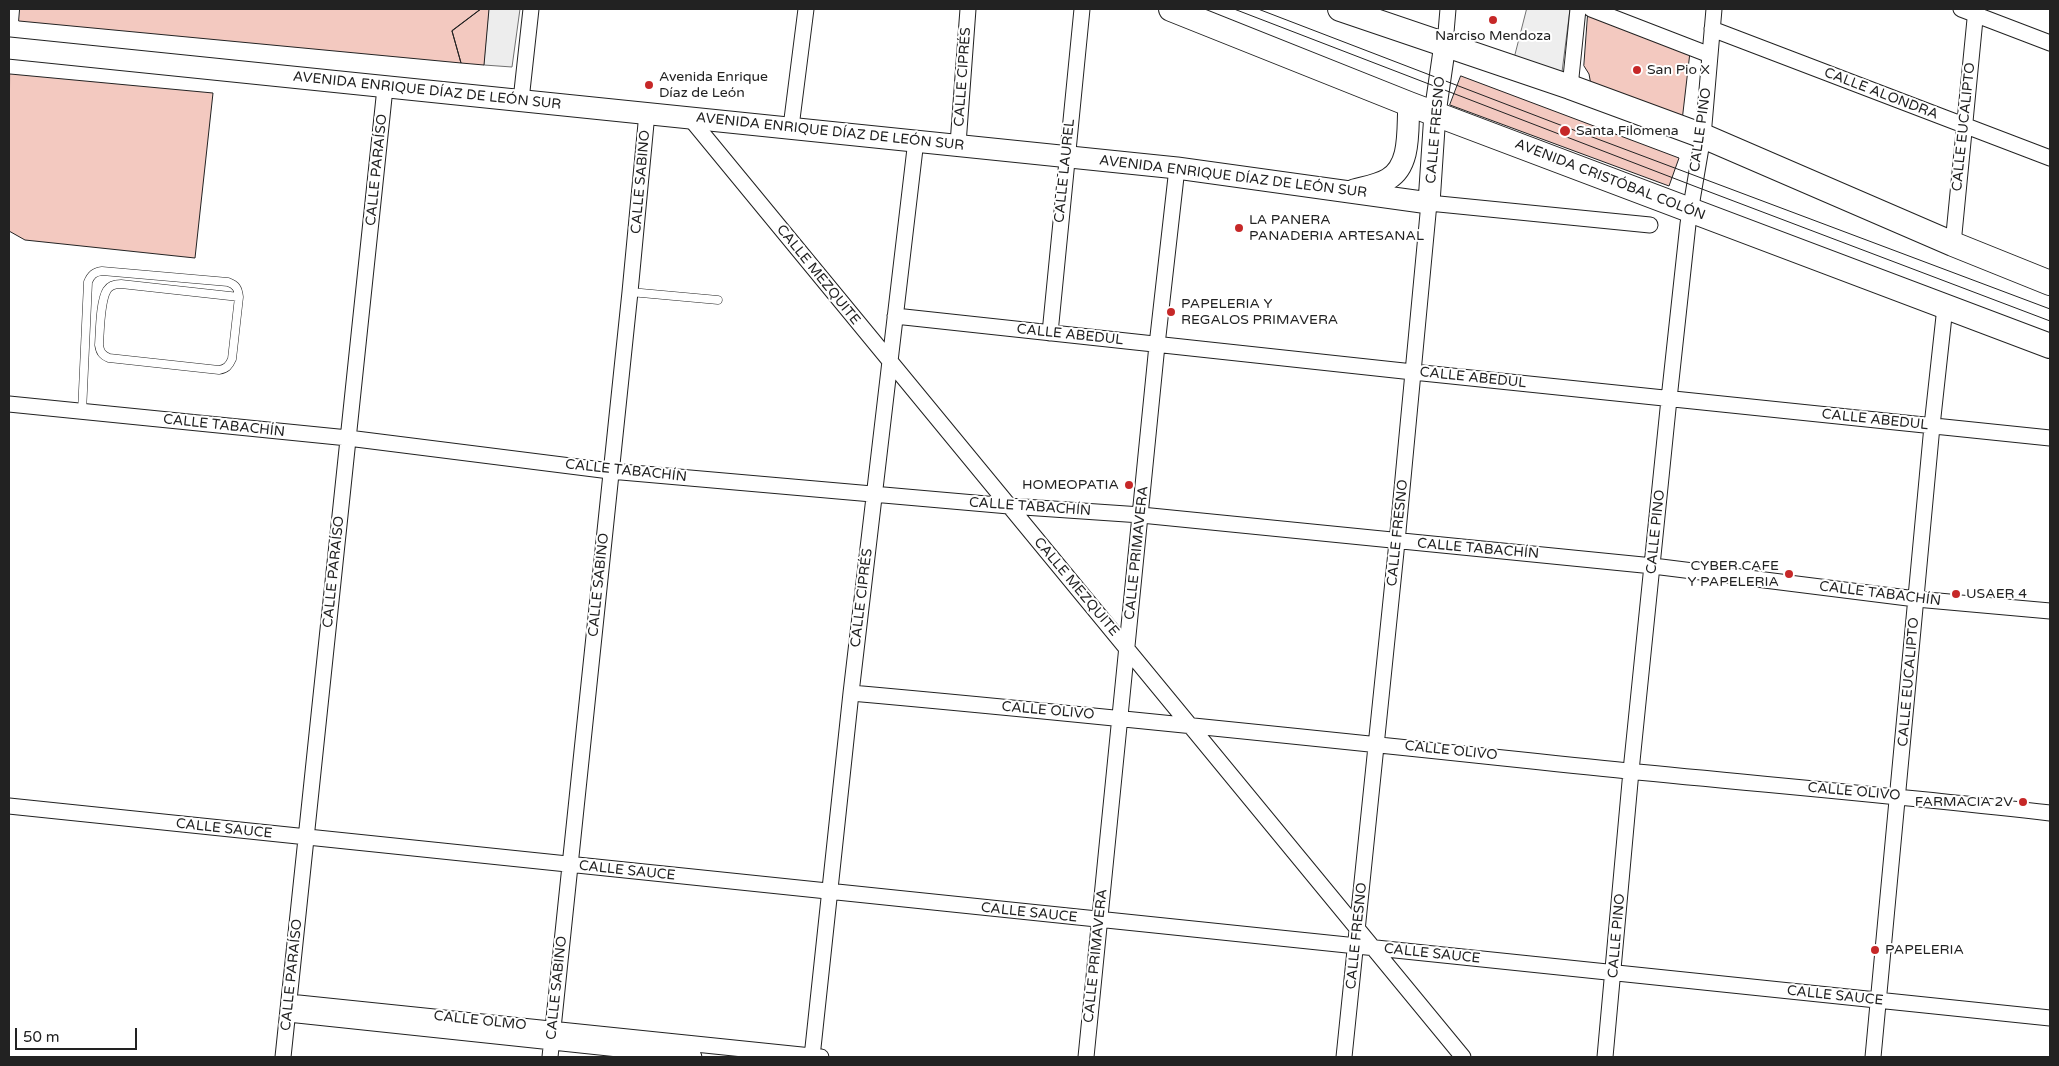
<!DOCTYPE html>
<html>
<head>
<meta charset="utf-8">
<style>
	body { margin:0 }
	#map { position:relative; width:2059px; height:1066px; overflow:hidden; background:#fff; font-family:"Varela Round",sans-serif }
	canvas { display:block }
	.frame { position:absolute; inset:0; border:10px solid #222; pointer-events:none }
	.scale { position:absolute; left:15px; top:1028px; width:122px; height:22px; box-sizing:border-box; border:2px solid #222; border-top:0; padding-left:6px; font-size:15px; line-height:18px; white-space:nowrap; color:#222; -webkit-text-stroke:4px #fff; paint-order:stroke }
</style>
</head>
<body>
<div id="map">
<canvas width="2059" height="1066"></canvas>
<div class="frame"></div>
<div class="scale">50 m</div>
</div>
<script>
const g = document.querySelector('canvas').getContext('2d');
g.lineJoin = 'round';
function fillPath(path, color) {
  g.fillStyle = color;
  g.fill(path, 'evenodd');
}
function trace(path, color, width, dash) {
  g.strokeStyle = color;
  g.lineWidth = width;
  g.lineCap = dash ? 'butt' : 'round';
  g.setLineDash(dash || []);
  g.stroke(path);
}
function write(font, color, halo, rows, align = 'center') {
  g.font = font + ' "Varela Round",sans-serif';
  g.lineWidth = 4;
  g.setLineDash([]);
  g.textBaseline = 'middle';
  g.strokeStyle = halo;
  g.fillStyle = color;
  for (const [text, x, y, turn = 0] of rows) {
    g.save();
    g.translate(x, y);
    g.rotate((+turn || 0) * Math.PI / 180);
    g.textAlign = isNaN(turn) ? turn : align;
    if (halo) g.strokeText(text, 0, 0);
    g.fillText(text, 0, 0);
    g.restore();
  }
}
const green = new Path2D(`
	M1527,9H1570L1562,72L1515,56Z`);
fillPath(green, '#eee');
trace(green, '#6f6f6f', 1);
const parking = new Path2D(`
	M489,9H520L512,67L484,65Z`);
fillPath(parking, '#ededed');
trace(parking, '#6f6f6f', 1);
const building = new Path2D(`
	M20,9H481L452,31L461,63L19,21Z
	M481,9H489L484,65L461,63L452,31Z
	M1588,14L1690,52L1682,121L1591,85L1589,74L1584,66Z
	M10,74L213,93L195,258L25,240L9,231Z
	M1461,76L1679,158L1669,186L1450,105Z`);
fillPath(building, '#f3c9c0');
trace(building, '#222', 1);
const lane = new Path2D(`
	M630,292L718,300
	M82,412L88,282C91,275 94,272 102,271L228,282C236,285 238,288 239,297L232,359C229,366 226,369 219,370L109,358C102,355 100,352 99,345C100,331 100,301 107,290C110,285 116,284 121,284L239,297`);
const street = new Path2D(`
	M1591,9L1710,55
	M1961,9L2050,43
	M1712,29L2050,158
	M1445,44L1448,9
	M1570,87L1578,9
	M521,100L531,9
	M689,117L1463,1057
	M791,127L806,9
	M958,144L968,9
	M1953,244L1976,9
	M895,316L1413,372L2050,438
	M1050,333L1082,9
	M9,404L348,438L610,471L1009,506L1141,515L1653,566L1916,599L2050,611
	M851,693C1110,716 1369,744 1628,771C1769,785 1910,797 2050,813
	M9,806L2050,1018
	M289,1002L821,1057
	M288,1014L694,1057
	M283,1057L385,88
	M550,1057L630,292L647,113
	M812,1057L851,693L916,140
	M1086,1057L1157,345L1177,168
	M1344,1057L1397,542L1429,203L1650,225
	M1605,1057L1631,771L1669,399L1688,224L1703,136L1714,9
	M1873,1057L1932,426L1945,307`);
const secondary = new Path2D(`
	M9,48L1177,168L1429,203L1435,113L1445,44
	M1354,190C1365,187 1378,185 1388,179C1412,165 1407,128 1409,104`);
const primary = new Path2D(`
	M1171,9L1409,104L2050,346
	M1340,9L1570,87L1703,136L1953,244L2050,283`);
trace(lane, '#222', 9);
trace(street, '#222', 17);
trace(secondary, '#222', 23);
trace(primary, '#222', 26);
trace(lane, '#fff', 8);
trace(street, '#fff', 15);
trace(secondary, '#fff', 21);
trace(primary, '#fff', 24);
trace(new Path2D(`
	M1234,9L1694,186L2050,321
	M1258,9L1555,123L2050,309`), '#222', 1);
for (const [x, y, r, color] of [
	[1493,20,5,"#c62828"],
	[1637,70,5,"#c62828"],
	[649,85,5,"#c62828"],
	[1565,131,6,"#c62828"],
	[1239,228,5,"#c62828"],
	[1171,312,5,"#c62828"],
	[1129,485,5,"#c62828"],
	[1789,574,5,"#c62828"],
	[1956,594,5,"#c62828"],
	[2023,802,5,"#c62828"],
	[1875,950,5,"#c62828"]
]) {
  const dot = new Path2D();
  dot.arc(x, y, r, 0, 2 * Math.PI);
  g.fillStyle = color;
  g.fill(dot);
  trace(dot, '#fff', 2);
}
write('14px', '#222', '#fff', [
	["Narciso Mendoza",1493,36,"center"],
	["San Pio X",1647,70],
	["Avenida Enrique",659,77],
	["Díaz de León",659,93],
	["Santa Filomena",1576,131],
	["LA PANERA",1249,220],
	["PANADERIA ARTESANAL",1249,236],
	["PAPELERIA Y",1181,304],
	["REGALOS PRIMAVERA",1181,320],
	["HOMEOPATIA",1119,485,"right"],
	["CYBER CAFE",1779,566,"right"],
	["Y PAPELERIA",1779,582,"right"],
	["USAER 4",1966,594],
	["FARMACIA 2V",2013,802,"right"],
	["PAPELERIA",1885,950]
], 'left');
write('14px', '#222', '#fff', [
	["CALLE CIPRÉS",963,77,-86],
	["AVENIDA ENRIQUE DÍAZ DE LEÓN SUR",427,91,6],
	["CALLE ALONDRA",1881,94,21],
	["CALLE EUCALIPTO",1964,127,-84],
	["CALLE FRESNO",1436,130,-85],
	["CALLE PINO",1701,130,-82],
	["AVENIDA ENRIQUE DÍAZ DE LEÓN SUR",830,132,6],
	["CALLE PARAÍSO",377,170,-84],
	["CALLE LAUREL",1065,171,-84],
	["AVENIDA ENRIQUE DÍAZ DE LEÓN SUR",1233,177,7],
	["AVENIDA CRISTÓBAL COLÓN",1610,180,21],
	["CALLE SABINO",641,182,-85],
	["CALLE MEZQUITE",818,275,51],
	["CALLE ABEDUL",1070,335,6],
	["CALLE ABEDUL",1473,378,6],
	["CALLE ABEDUL",1875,420,6],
	["CALLE TABACHÍN",224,426,6],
	["CALLE TABACHÍN",626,471,6],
	["CALLE TABACHÍN",1030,507,4],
	["CALLE PINO",1656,532,-84],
	["CALLE FRESNO",1398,533,-84],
	["CALLE TABACHÍN",1478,549,5],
	["CALLE PRIMAVERA",1137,553,-84],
	["CALLE PARAÍSO",334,572,-84],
	["CALLE SABINO",599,585,-84],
	["CALLE MEZQUITE",1076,587,50],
	["CALLE TABACHÍN",1880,594,7],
	["CALLE CIPRÉS",862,598,-83],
	["CALLE EUCALIPTO",1909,682,-85],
	["CALLE OLIVO",1048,711,5],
	["CALLE OLIVO",1451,751,6],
	["CALLE OLIVO",1854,792,5],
	["CALLE SAUCE",224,829,6],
	["CALLE SAUCE",627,871,6],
	["CALLE SAUCE",1029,913,6],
	["CALLE FRESNO",1357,936,-84],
	["CALLE PINO",1617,936,-85],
	["CALLE SAUCE",1432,954,6],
	["CALLE PRIMAVERA",1096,956,-84],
	["CALLE PARAÍSO",292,975,-84],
	["CALLE SABINO",557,988,-84],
	["CALLE SAUCE",1835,996,6],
	["CALLE OLMO",480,1021,6]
]);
</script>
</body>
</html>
